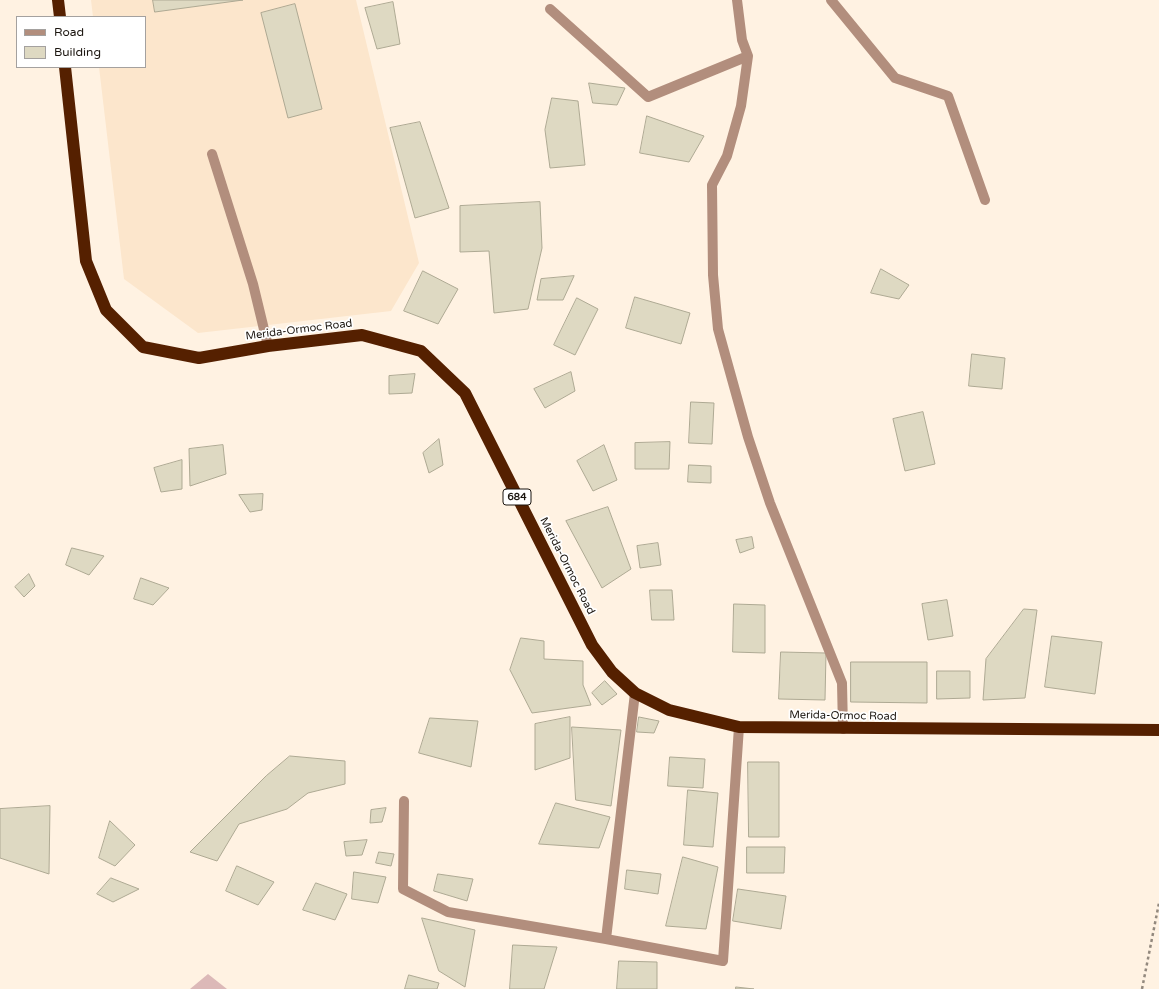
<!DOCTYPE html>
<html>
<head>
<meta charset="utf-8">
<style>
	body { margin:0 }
	#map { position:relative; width:1159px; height:989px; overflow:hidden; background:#fff2e2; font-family:"Varela Round",sans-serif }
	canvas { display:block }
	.legend { position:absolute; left:16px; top:16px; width:130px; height:52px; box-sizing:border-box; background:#fff; border:1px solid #a4a19f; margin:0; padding:5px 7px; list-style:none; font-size:12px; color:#1b150f }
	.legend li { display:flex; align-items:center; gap:8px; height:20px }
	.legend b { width:20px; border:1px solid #a4a19f }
</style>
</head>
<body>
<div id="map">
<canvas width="1159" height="989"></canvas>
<ul class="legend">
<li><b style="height:5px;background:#b28e7d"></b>Road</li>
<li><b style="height:11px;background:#ded9c2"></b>Building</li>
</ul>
</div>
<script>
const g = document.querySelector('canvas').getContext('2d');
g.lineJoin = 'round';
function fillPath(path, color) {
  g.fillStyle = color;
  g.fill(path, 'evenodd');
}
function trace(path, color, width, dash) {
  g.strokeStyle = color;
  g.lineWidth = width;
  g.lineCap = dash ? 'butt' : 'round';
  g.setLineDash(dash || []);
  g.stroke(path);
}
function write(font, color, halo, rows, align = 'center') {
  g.font = font + ' "Varela Round",sans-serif';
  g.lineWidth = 3.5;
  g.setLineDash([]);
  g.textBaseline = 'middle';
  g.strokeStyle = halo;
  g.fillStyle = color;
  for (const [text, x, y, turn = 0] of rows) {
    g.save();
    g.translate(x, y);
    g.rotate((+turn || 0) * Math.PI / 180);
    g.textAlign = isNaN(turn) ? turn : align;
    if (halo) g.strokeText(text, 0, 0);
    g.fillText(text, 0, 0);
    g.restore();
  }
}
fillPath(new Path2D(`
	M91,0H356L419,263L391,311L198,333L124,279L99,67H145V17H93Z`), '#fce6cc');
fillPath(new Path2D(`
	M208,974L227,989H190Z`), '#dcb9b8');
const building = new Path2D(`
	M153,0H243L155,12Z
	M393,2L400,44L377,49L365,8Z
	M295,4L322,109L288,118L261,13Z
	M589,83L625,88L617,105L593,103Z
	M552,98L578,101L585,165L550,168L545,130Z
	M647,116L704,136L689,162L640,153Z
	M420,122L449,208L415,218L390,128Z
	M540,202L542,248L528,309L494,313L489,251L460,252V206Z
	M881,269L909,285L899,299L871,293Z
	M423,271L458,289L438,324L404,311Z
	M574,276L563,300H537L541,279Z
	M635,297L690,313L681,344L626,328Z
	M577,298L598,309L575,355L554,345Z
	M972,354L1005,358L1002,389L969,386Z
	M571,372L575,391L545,408L534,389Z
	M415,374L412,393L389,394V376Z
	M691,402L714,403L712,444L689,443Z
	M923,412L935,464L905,471L893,419Z
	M439,439L443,465L429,473L423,453Z
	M670,442L669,469H635V443Z
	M223,445L226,474L190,486L189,449Z
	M604,445L617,480L593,491L577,461Z
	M182,460V489L161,492L154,468Z
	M689,465L711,466V483L688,482Z
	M263,494L262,510L250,512L239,495Z
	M608,507L631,569L602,588L566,521Z
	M752,537L754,548L740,553L736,540Z
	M658,543L661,565L640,568L637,546Z
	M72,548L104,556L89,575L66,565Z
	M29,574L35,586L24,597L15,587Z
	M141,578L169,588L153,605L134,599Z
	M650,590H672L674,620H652Z
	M947,600L953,636L928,640L922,604Z
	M734,604L765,605V653L733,652Z
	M1024,609L1037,610L1025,698L983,700L986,659Z
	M1052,636L1102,642L1095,694L1045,687Z
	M521,638L544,641V659L583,661V685L591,705L532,713L510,670Z
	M781,652L826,653L825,700L779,699Z
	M851,662H927V703L851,702Z
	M937,671H970V698L937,699Z
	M605,681L617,694L602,705L592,693Z
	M570,717V758L535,770V724Z
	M639,717L659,721L654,733L637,732Z
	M430,718L478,721L471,767L419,753Z
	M572,727L621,730L611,806L576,800Z
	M290,756L345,761V784L308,793L287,809L239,824L217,861L190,852L266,776Z
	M670,757L705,759L703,788L668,786Z
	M748,762H779V837H749Z
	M688,790L718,793L713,847L684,845Z
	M556,803L610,817L599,848L539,844Z
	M50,806L49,874L0,858V809Z
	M386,808L382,822L370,823L371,810Z
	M110,821L135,845L115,866L99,858Z
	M367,840L362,855L346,856L344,842Z
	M747,847H785L784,873H747Z
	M379,852L394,854L391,866L376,863Z
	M683,857L718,867L706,929L666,926Z
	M237,866L274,882L258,905L226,891Z
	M627,870L661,874L658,894L625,889Z
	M354,872L386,877L378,903L352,899Z
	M438,874L473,879L467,901L434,891Z
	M111,878L139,889L113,902L97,894Z
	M316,883L347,894L335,920L303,910Z
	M738,889L786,896L781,929L733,921Z
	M422,918L475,930L465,987L439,971Z
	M513,945L557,947L544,989H510Z
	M619,961L657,962V989H617Z
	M409,975L439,983L437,989H405Z
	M736,987L754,989H736Z`);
fillPath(building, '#ded9c2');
trace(building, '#aea993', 1);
trace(new Path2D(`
	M1142,989L1159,903`), '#93897e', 2.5, [3, 3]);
trace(new Path2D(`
	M737,0L742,40L748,56L741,106L727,156L712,185L713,275L718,329L748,437L770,503L842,683L843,729
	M831,0L895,78L948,96L985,200
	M550,9L648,97L748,56
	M212,154L253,284L268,346
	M404,801L403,889L448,912L606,939L635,693
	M606,939L723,961L739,727`), '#b28e7d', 10);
trace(new Path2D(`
	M58,0L60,17
	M65,67L86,261L106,310L143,347L199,358L268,346L362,335L421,351L465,393L592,645L612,672L635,693L669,710L739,727L1159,730`), '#552000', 12);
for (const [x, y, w] of [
	[517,497,28]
]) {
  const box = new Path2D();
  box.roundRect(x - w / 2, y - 8, w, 16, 3);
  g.fillStyle = '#fff';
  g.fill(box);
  trace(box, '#1b150f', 1);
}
write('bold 10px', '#1b150f', null, [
	["684",517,497]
]);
write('11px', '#1b150f', '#fff', [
	["Merida-Ormoc Road",299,330,-7],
	["Merida-Ormoc Road",567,566,63],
	["Merida-Ormoc Road",843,716,1]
]);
</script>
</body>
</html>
